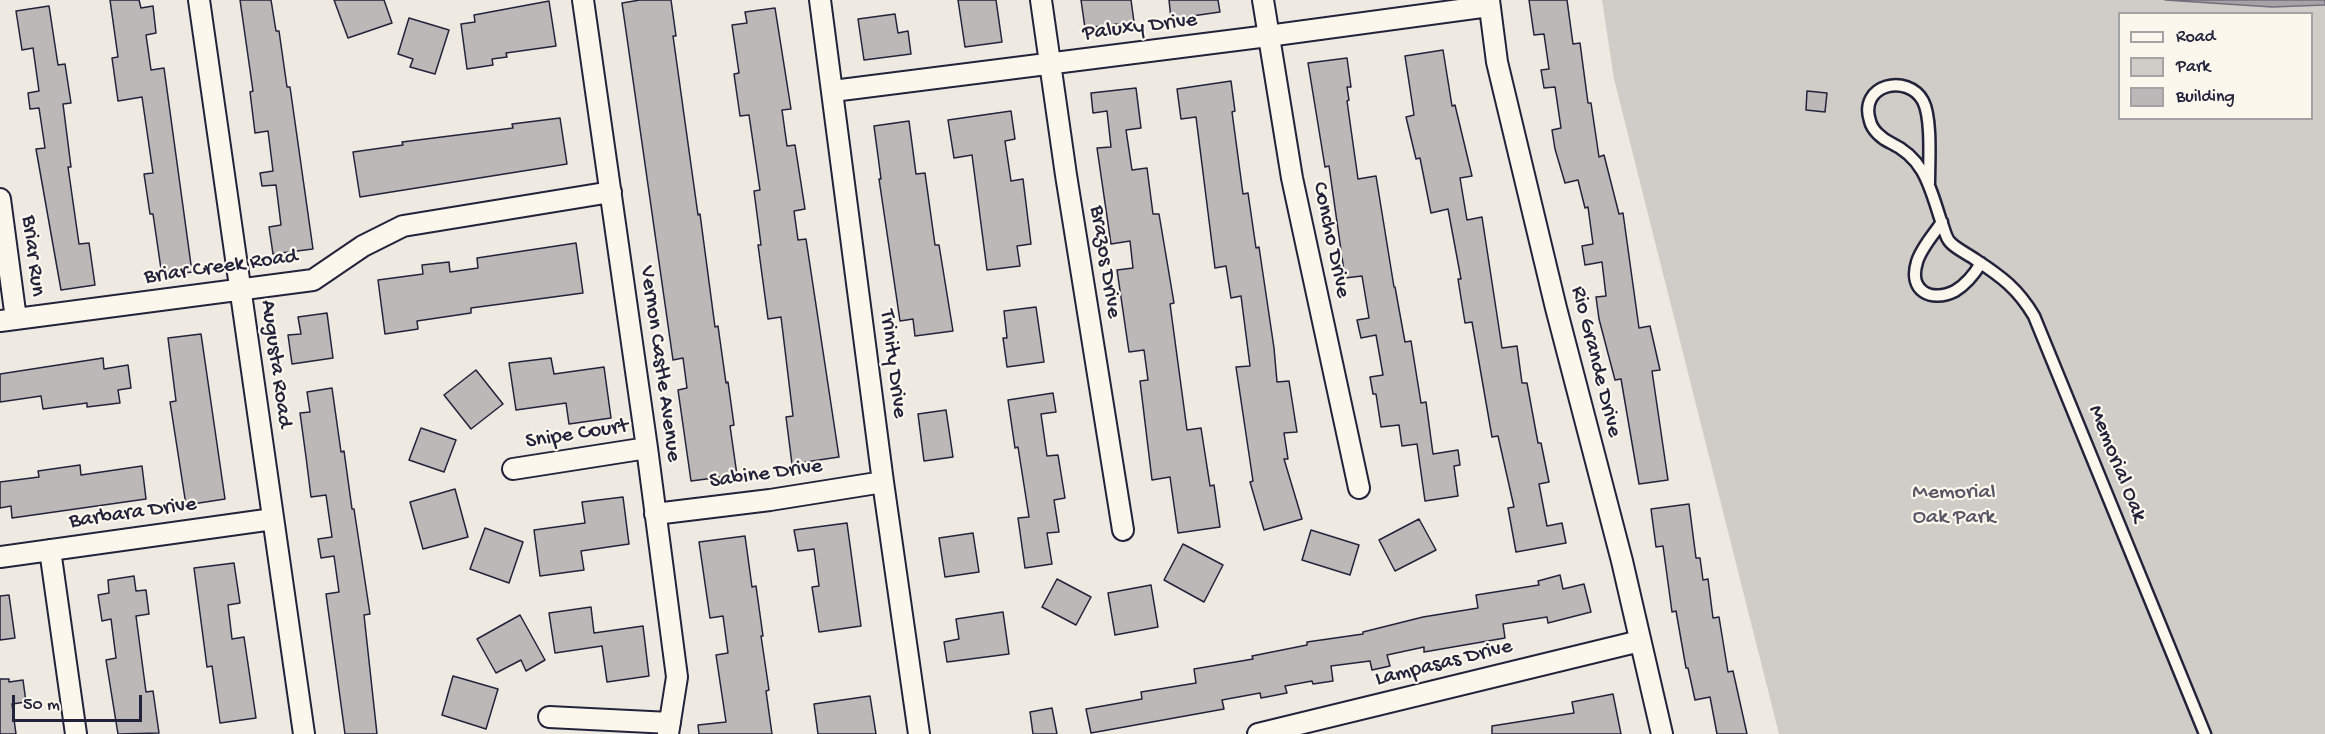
<!DOCTYPE html>
<html>
<head>
<meta charset="utf-8">
<style>
	body { margin:0 }
	#map { position:relative; width:2325px; height:734px; overflow:hidden; background:#eeeae2; font-family:"Gochi Hand",sans-serif }
	canvas { display:block }
	.legend { position:absolute; left:2118px; top:12px; width:195px; height:108px; box-sizing:border-box; background:#fbf7ec; border:2px solid #a4a2a5; margin:0; padding:8px 10px; list-style:none; font-size:18px; color:#22223b }
	.legend li { display:flex; align-items:center; gap:12px; height:30px }
	.legend b { width:30px; border:2px solid #a4a2a5 }
	.scale { position:absolute; left:12px; top:695px; width:130px; height:27px; box-sizing:border-box; border:3px solid #22223b; border-top:0; padding-left:8px; font-size:18px; line-height:21px; white-space:nowrap; color:#22223b; -webkit-text-stroke:4px #fbf7ec; paint-order:stroke }
</style>
</head>
<body>
<div id="map">
<canvas width="2325" height="734"></canvas>
<ul class="legend">
<li><b style="height:8px;background:#fbf7ec"></b>Road</li>
<li><b style="height:16px;background:#d0cdc9"></b>Park</li>
<li><b style="height:16px;background:#bcb8b8"></b>Building</li>
</ul>
<div class="scale">50 m</div>
</div>
<script>
const g = document.querySelector('canvas').getContext('2d');
g.lineJoin = 'round';
function fillPath(path, color) {
  g.fillStyle = color;
  g.fill(path, 'evenodd');
}
function trace(path, color, width, dash) {
  g.strokeStyle = color;
  g.lineWidth = width;
  g.lineCap = dash ? 'butt' : 'round';
  g.setLineDash(dash || []);
  g.stroke(path);
}
function write(font, color, halo, rows, align = 'center') {
  g.font = font + ' "Gochi Hand",sans-serif';
  g.lineWidth = 4.5;
  g.setLineDash([]);
  g.textBaseline = 'middle';
  g.strokeStyle = halo;
  g.fillStyle = color;
  for (const [text, x, y, turn = 0] of rows) {
    g.save();
    g.translate(x, y);
    g.rotate((+turn || 0) * Math.PI / 180);
    g.textAlign = isNaN(turn) ? turn : align;
    if (halo) g.strokeText(text, 0, 0);
    g.fillText(text, 0, 0);
    g.restore();
  }
}
fillPath(new Path2D(`
	M1602,0H2325V734H1779L1614,79ZM2120,14H2312V118H2120Z`), '#d0cdc9');
const water = new Path2D(`
	M2165,0H2325V5L2272,7Z`);
fillPath(water, '#a6a3a7');
trace(water, '#716f7c', 1.5);
const building = new Path2D(`
	M110,0H139L141,8L153,6L156,33L146,35L151,70L164,68L192,272L162,276L153,214H150L144,174L153,173L142,97L118,101L112,58L118,57Z
	M240,0H271L276,31H279L287,87H290L313,249L273,254L269,227L281,225L276,185L262,186L260,173L273,171L268,131L255,133L250,92L253,91Z
	M334,0H384L392,23L348,38Z
	M640,0H671L676,36H673L698,215L700,214L715,327L718,326L726,383L728,382L734,425L730,426L737,475L691,481L678,390L687,388L683,358L673,360L622,3Z
	M958,0H996L1002,42L965,47Z
	M1081,0H1131L1134,22L1085,28Z
	M1169,0H1218L1220,12L1171,19Z
	M1529,0H1567L1573,44L1580,43L1588,103H1591L1599,157L1604,155L1619,214L1623,213L1639,328L1650,326L1660,370L1652,371L1668,480L1639,484L1621,379L1615,380L1599,319L1596,297L1606,296L1602,262L1585,265L1582,246L1593,244L1588,207L1585,208L1578,180L1565,183L1555,149L1552,130L1561,128L1555,87L1544,88L1541,70L1549,69L1544,34L1534,35Z
	M549,1L556,46L506,53L507,57L492,59L493,65L467,69L461,24L475,22L474,15Z
	M49,6L58,65L65,64L71,103L63,104L71,167H68L79,244L89,243L95,285L61,290L36,149L45,148L39,108L30,109L28,93L39,91L33,48L22,50L16,11Z
	M775,8L791,109L782,110L787,146L795,145L805,209L794,211L798,240L806,239L839,457L792,464L786,417L793,416L781,317L768,319L758,245H761L754,191L760,190L749,115L740,116L734,74L739,73L732,25L747,23L745,12Z
	M895,14L898,33L908,31L911,54L864,60L858,19Z
	M409,18L449,30L435,74L410,67L413,59L398,54Z
	M1443,50L1452,106L1455,105L1472,176L1460,178L1467,220L1482,217L1502,348L1517,346L1522,383H1527L1538,443H1541L1549,482L1539,484L1547,526L1562,523L1566,543L1516,552L1508,508L1514,507L1498,436L1492,437L1472,322L1465,323L1458,279H1461L1448,209L1431,213L1420,158L1416,159L1406,117L1414,115L1405,56Z
	M1347,58L1351,87H1347L1349,100L1347,101L1358,179L1376,176L1394,287H1395L1405,342L1411,341L1421,403L1426,402L1433,454L1458,450L1460,465L1454,466L1458,496L1425,501L1417,444L1402,446L1399,425L1381,427L1376,394H1373L1370,377L1383,375L1376,335L1361,338L1357,320L1369,318L1362,276L1345,278L1329,166L1325,167L1308,63Z
	M1231,81L1235,111L1232,112L1243,194L1248,193L1256,248L1259,247L1274,348L1277,382L1289,381L1297,432L1284,433L1288,459H1284L1302,519L1264,530L1250,482L1253,481L1236,367L1250,366L1241,296L1231,298L1226,266L1215,268L1196,117L1181,119L1177,89Z
	M1136,88L1141,128L1126,130L1132,170L1147,168L1153,214H1159L1174,303L1170,304L1187,430L1201,428L1210,486L1214,485L1220,527L1178,533L1170,477L1152,480L1140,381L1148,380L1144,350L1129,352L1117,270L1133,268L1130,241L1111,244L1097,148L1111,147L1107,111L1093,113L1091,93Z
	M1807,91L1827,93L1825,112L1806,110Z
	M1011,111L1015,139L1005,141L1011,181L1023,179L1031,244L1017,246L1020,266L987,270L972,155L954,158L948,120Z
	M560,118L567,164L360,197L353,152L403,145L402,142L513,128L512,124Z
	M909,121L916,174L925,173L935,245H939L953,331L915,336L913,319L900,321L879,179H881L874,126Z
	M576,243L583,293L471,308V313L417,321L418,329L385,334L378,280L423,274L422,265L449,262L450,272L478,268L477,258Z
	M1036,307L1044,362L1007,367L1003,338H1007L1004,311Z
	M327,313L333,358L292,364L288,335L301,334L298,317Z
	M201,334L225,499L186,505L170,402L176,401L168,338Z
	M103,358L104,369L128,365L131,388L118,390L120,403L87,407V403L43,409L41,396L0,402V374Z
	M551,358L554,374L604,367L611,418L569,424L566,403L516,410L509,363Z
	M476,370L503,404L471,429L444,395Z
	M332,388L341,452L344,451L352,509H354L370,614L364,615L377,734H345L326,594L339,592L334,556L321,558L318,539L332,537L326,495L311,497L306,457L300,413L310,412L307,392Z
	M1053,393L1056,412L1041,414L1047,456L1058,455L1065,498L1054,500L1059,532L1047,533L1052,564L1025,568L1018,518L1029,517L1018,447L1015,448L1008,400Z
	M946,410L953,457L924,461L918,414Z
	M421,428L456,440L444,472L409,460Z
	M80,465L81,475L142,466L146,499L12,518L11,506L0,508V482L39,477L38,471Z
	M455,489L468,537L423,549L410,502Z
	M623,497L629,544L581,551L584,570L540,576L534,530L585,523L582,502Z
	M1689,504L1696,558H1700L1703,580L1708,579L1713,618L1719,617L1728,672L1733,671L1747,734H1717L1710,697L1695,700L1688,668H1686L1676,611L1672,612L1663,546L1656,547L1651,509Z
	M1419,519L1436,550L1395,571L1379,540Z
	M847,523L861,626L819,632L812,587L819,586L814,549L798,551L794,530Z
	M485,528L523,542L509,583L470,569Z
	M1311,530L1359,545L1350,575L1302,560Z
	M973,533L979,572L945,577L939,538Z
	M745,536L752,587L756,586L763,636H761L769,690L766,691L772,734H699L698,725L726,722L716,655L728,653L723,616L710,618L699,542Z
	M1183,544L1223,565L1204,602L1164,580Z
	M234,563L240,603L228,605L232,639L244,637L256,718L220,723L212,666L207,667L194,568Z
	M1560,575L1563,589L1584,584L1591,612L1548,623L1547,617L1503,624L1505,638L1424,652V647L1387,655L1390,666L1372,670L1370,661L1331,666L1333,681L1313,684L1312,681L1285,686L1287,693L1261,698L1260,693L1222,700L1224,709L1091,733L1086,709L1142,699L1141,692L1196,683L1194,669L1253,659L1252,656L1307,645V642L1363,634V632L1423,617L1478,608L1476,595L1539,585L1538,581Z
	M134,576L136,591L146,590L149,614L136,616L146,692L153,691L159,733L118,734L106,660L116,658L111,619L102,621L98,595L109,593L108,580Z
	M1057,579L1091,597L1076,625L1042,607Z
	M1151,585L1158,627L1115,635L1108,593Z
	M9,595L15,638L0,640V596Z
	M591,607L594,633L643,626L649,676L607,682L602,646L555,653L549,613Z
	M1003,612L1009,654L947,662L944,642L959,639L956,619Z
	M520,615L545,660L526,671L521,660L496,673L477,639Z
	M453,676L498,689L486,729L442,715Z
	M0,679H9V682L23,680L26,702L12,704L16,734H0Z
	M1613,694L1621,734H1492V726L1574,713L1572,702Z
	M870,696L876,734H818L814,704Z
	M1052,708L1057,734H1033L1030,712Z`);
fillPath(building, '#bcb8b8');
trace(building, '#22223b', 1.5);
const lane = new Path2D(`
	M1929,183C1929,162 1932,118 1923,101C1908,73 1858,84 1870,121C1872,130 1882,139 1891,143C1925,159 1930,188 1941,221C1944,227 1945,237 1950,242C1956,249 1968,254 1976,260C2002,277 2018,289 2034,316L2205,734
	M1942,222C1934,234 1921,248 1917,262C1908,291 1931,303 1955,291C1965,285 1975,273 1981,263`);
const street = new Path2D(`
	M199,0L304,734
	M583,0L647,448L677,677L668,734
	M820,0L883,482L919,734
	M1041,0L1066,175L1123,530
	M1263,0L1292,178L1359,488
	M1489,0L1497,62L1556,308L1622,561L1662,734
	M833,91L1268,36L1489,6
	M0,199L16,319
	M0,321L313,280L363,246L403,226L611,192
	M513,469L647,448
	M655,514L770,500L883,482
	M50,550L76,734
	M0,557L273,519
	M549,717L670,723
	M1258,734L1640,641`);
trace(lane, '#22223b', 15);
trace(street, '#22223b', 24);
trace(lane, '#fbf7ec', 10);
trace(street, '#fbf7ec', 20);
write('22px', '#22223b', '#fbf7ec', [
	["Paluxy Drive",1140,28,-7],
	["Concho Drive",1330,240,78],
	["Briar Run",32,256,83],
	["Brazos Drive",1104,262,81],
	["Briar Creek Road",221,268,-8],
	["Rio Grande Drive",1595,362,76],
	["Augusta Road",275,364,82],
	["Vernon Castle Avenue",659,364,82],
	["Trinity Drive",892,364,83],
	["Snipe Court",577,435,-9],
	["Memorial Oak",2116,464,68],
	["Sabine Drive",766,475,-8],
	["Barbara Drive",133,514,-8],
	["Lampasas Drive",1444,664,-14]
]);
write('22px', '#565566', '#fbf7ec', [
	["Memorial",1954,494],
	["Oak Park",1954,519]
]);
</script>
</body>
</html>
